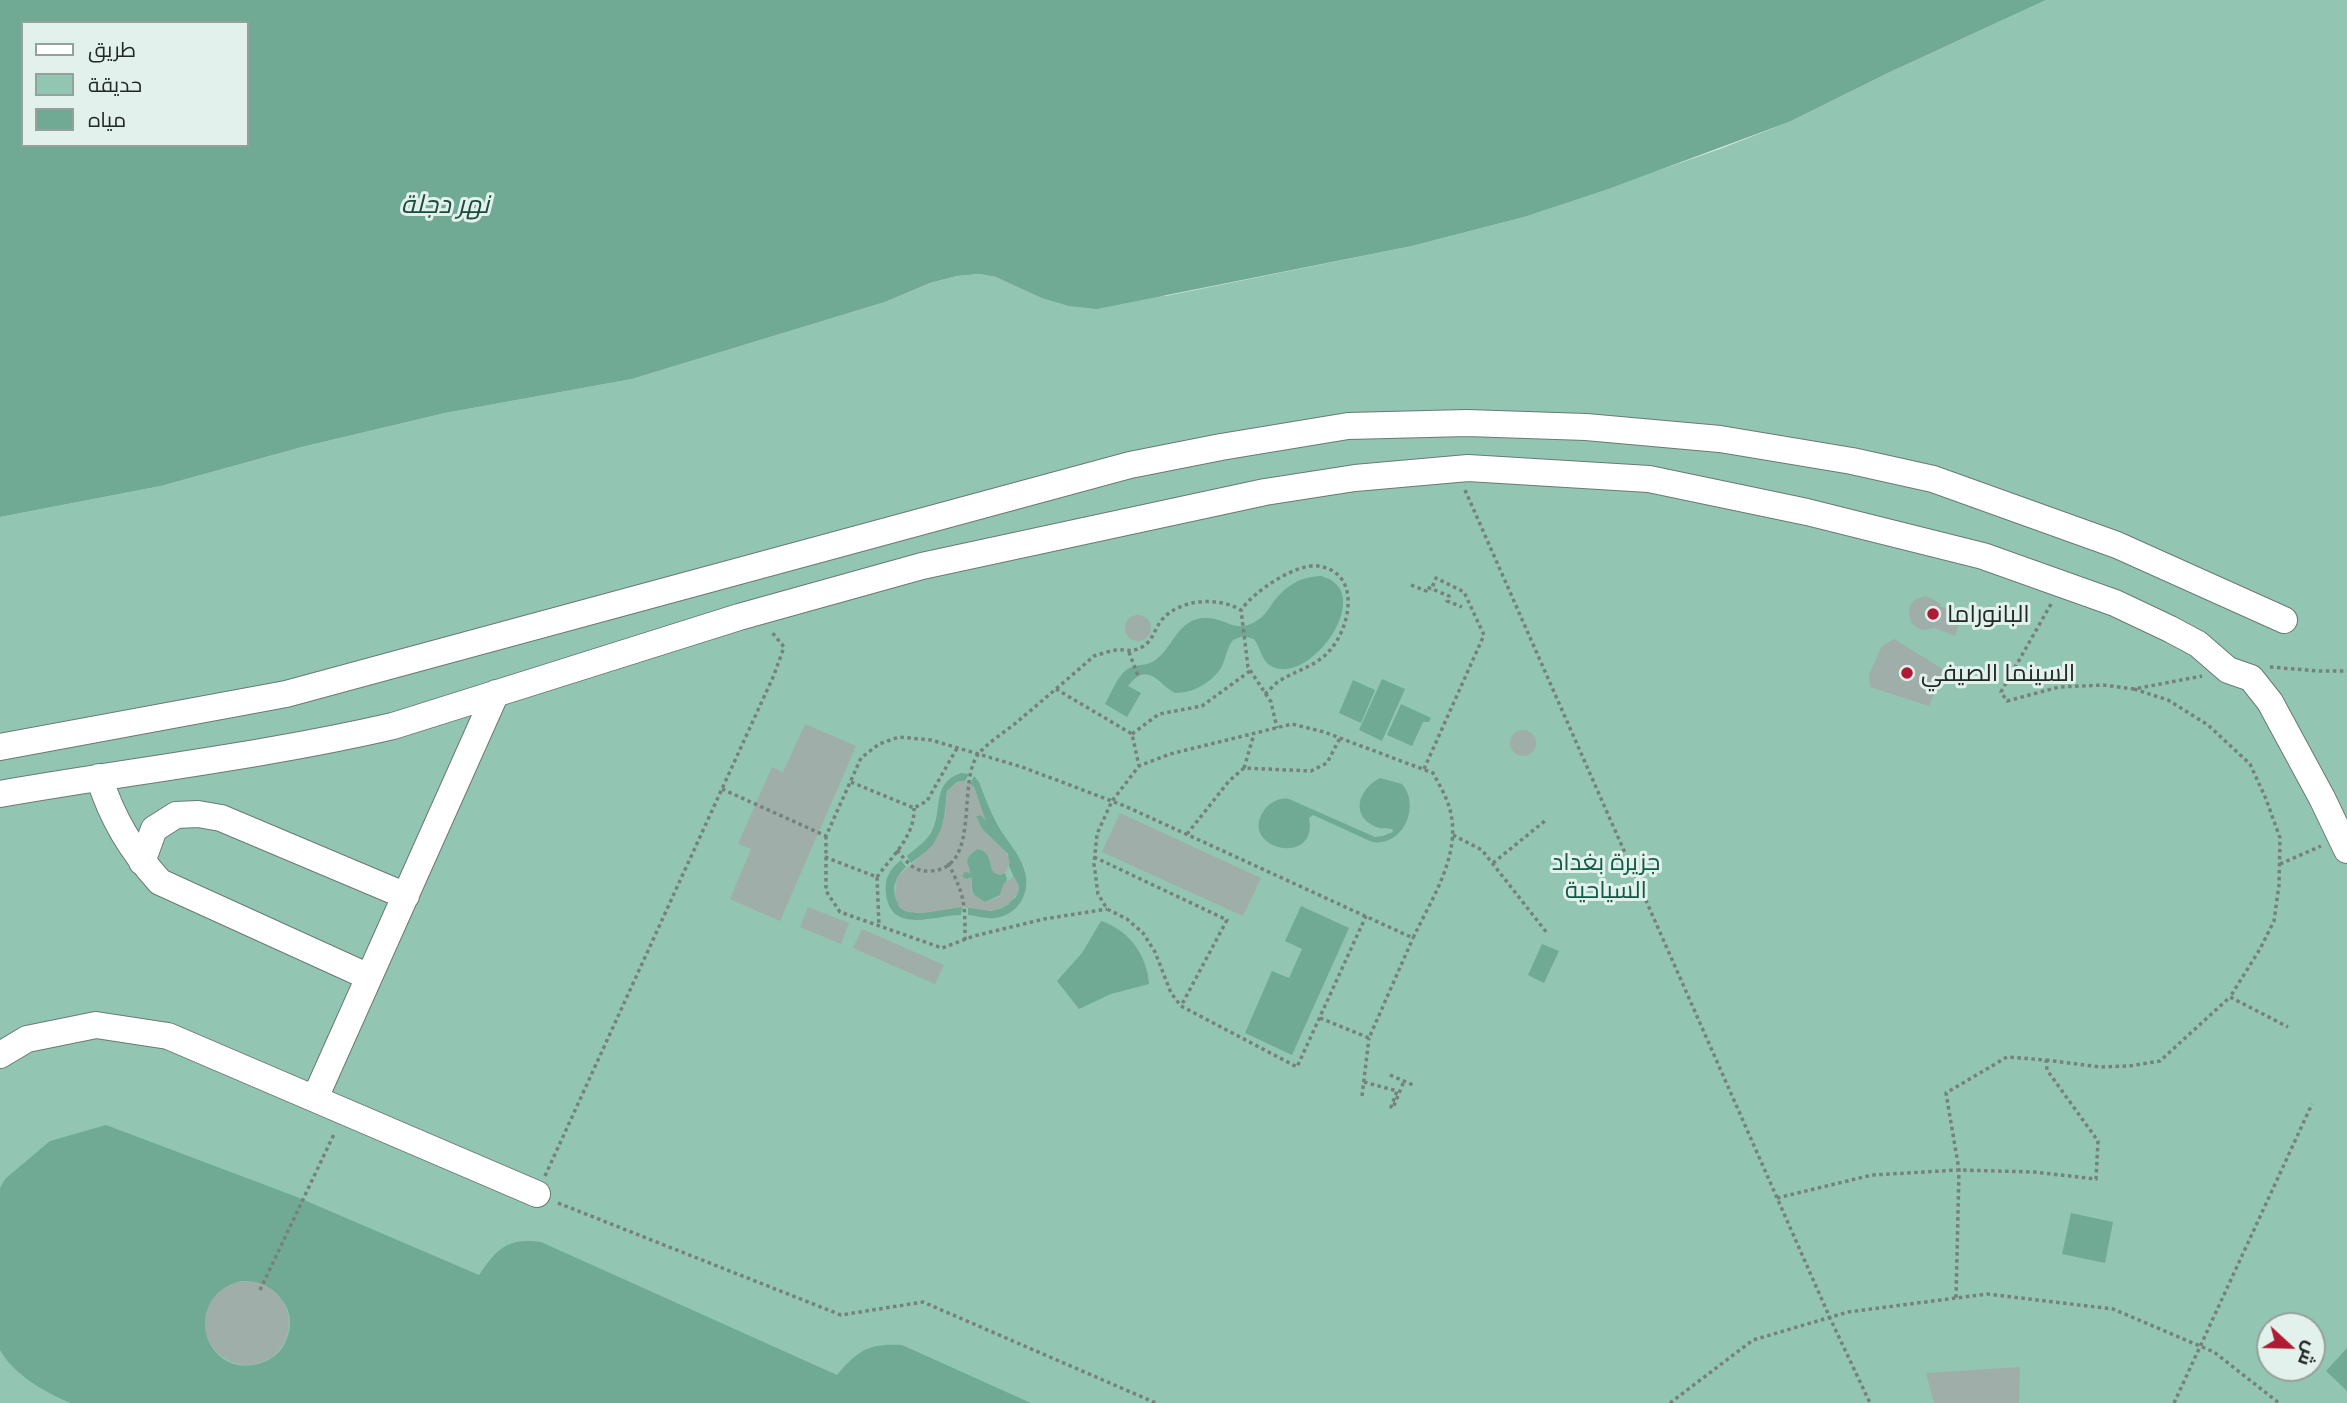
<!DOCTYPE html>
<html>
<head>
<meta charset="utf-8">
<style>
	body { margin:0 }
	#map { position:relative; width:2347px; height:1403px; overflow:hidden; background:#d5e4de; font-family:"Golos Text",Cairo,sans-serif }
	canvas { display:block }
	.legend { position:absolute; left:21px; top:21px; width:228px; height:126px; box-sizing:border-box; background:#e2f1eb; border:2px solid #95a19c; margin:0; padding:9px 12px; list-style:none; font-size:21px; color:#222825 }
	.legend li { display:flex; align-items:center; gap:14px; height:35px }
	.legend b { width:35px; border:2px solid #95a19c }
	.north { position:absolute; left:2256px; top:1312px; width:70px; height:70px; box-sizing:border-box; background:#e2f1eb; border:2px solid #95a19c; border-radius:50%; rotate:112deg; font-size:19px; font-weight:700; line-height:28px; text-align:center; color:#222825 }
	.north::after { content:''; display:block; margin:auto; width:24px; height:32px; background:#af1b34; clip-path:polygon(50% 0,100% 100%,50% 72%,0 100%) }
</style>
</head>
<body>
<div id="map">
<canvas width="2347" height="1403"></canvas>
<ul class="legend">
<li><b style="height:9px;background:#fff"></b>طريق</li>
<li><b style="height:19px;background:#92c6b2"></b>حديقة</li>
<li><b style="height:19px;background:#70aa94"></b>مياه</li>
</ul>
<div class="north">ش</div>
</div>
<script>
const g = document.querySelector('canvas').getContext('2d');
g.lineJoin = 'round';
function fillPath(path, color) {
  g.fillStyle = color;
  g.fill(path, 'evenodd');
}
function trace(path, color, width, dash) {
  g.strokeStyle = color;
  g.lineWidth = width;
  g.lineCap = dash ? 'butt' : 'round';
  g.setLineDash(dash || []);
  g.stroke(path);
}
function write(font, color, halo, rows, align = 'center') {
  g.font = font + ' "Golos Text",Cairo,sans-serif';
  g.lineWidth = 6;
  g.setLineDash([]);
  g.textBaseline = 'middle';
  g.strokeStyle = halo;
  g.fillStyle = color;
  for (const [text, x, y, turn = 0] of rows) {
    g.save();
    g.translate(x, y);
    g.rotate((+turn || 0) * Math.PI / 180);
    g.textAlign = isNaN(turn) ? turn : align;
    if (halo) g.strokeText(text, 0, 0);
    g.fillText(text, 0, 0);
    g.restore();
  }
}
fillPath(new Path2D(`
	M2046,0H2347V1403H0V517L161,486L302,447L445,413L632,379L885,302L930,283L957,276L979,274L996,277L1019,286L1166,296L1412,246L1524,217L1720,149L1789,122L1890,72ZM2270,1326H2312V1368H2270Z`), '#92c6b2');
fillPath(new Path2D(`
	M0,0H2046L1890,72L1789,122L1608,189L1524,217L1412,246L1097,309L1069,306L1042,298L996,277L979,274L957,276L930,283L885,302L632,379L445,413L302,447L161,486L0,517ZM23,23H247V145H23Z
	M1321,576C1379,591 1309,688 1271,666C1261,660 1261,649 1254,639L1243,636L1233,640C1227,648 1226,657 1222,666C1213,682 1194,693 1175,693C1158,684 1148,660 1128,686L1141,693L1127,717L1105,704C1111,694 1116,679 1125,671C1134,663 1145,667 1154,661C1174,648 1177,618 1206,618C1227,618 1235,635 1258,620C1264,616 1268,610 1272,604C1285,586 1299,577 1321,576Z
	M1382,679L1405,689L1382,741L1359,730Z
	M1353,680L1375,690L1361,723L1339,713Z
	M1401,704L1431,718L1429,722H1423L1412,746L1387,735Z
	M961,773L969,774L965,781L957,782L947,791C945,809 945,830 933,845C927,852 918,857 911,863L907,856C915,849 925,842 931,833C944,809 930,784 961,773Z
	M974,776L979,782C984,795 989,809 996,822C1004,838 1019,852 1024,869C1032,891 1019,915 995,918C986,919 977,916 968,915V907L991,911L1002,908L1016,897L1019,889L1009,866L1008,854L982,829L976,816L981,815L985,820L974,787L970,784Z
	M1380,778L1402,784C1421,806 1403,847 1372,842L1313,815L1309,818C1319,869 1235,848 1265,809C1271,802 1280,797 1289,799L1375,837L1383,836L1393,832L1392,829C1388,828 1381,829 1376,827C1349,815 1359,789 1380,778Z
	M977,849C990,851 989,859 992,870L1000,875L1005,873L1007,880L1000,895L985,902C972,897 971,890 972,878L967,879L962,877L964,872H970V870C963,860 969,855 977,849Z
	M901,860L906,867C892,879 890,896 903,910L917,913L962,907L961,915C935,915 891,935 886,894C884,878 890,869 901,860Z
	M1301,906L1349,928L1292,1055L1245,1033L1272,971L1289,978L1302,949L1285,941Z
	M1101,921C1129,930 1147,955 1149,984L1111,994L1079,1009L1057,981L1082,953Z
	M1542,944L1559,951L1544,983L1528,975Z
	M106,1125L297,1197L479,1275C496,1250 507,1237 541,1242L837,1375C858,1350 869,1343 902,1345L1031,1403H70C45,1392 14,1375 0,1350V1188L5,1179L50,1141ZM241,1281C274,1281 302,1309 285,1343C281,1352 271,1360 261,1363C207,1381 178,1301 241,1281Z
	M2071,1213L2113,1222L2105,1263L2062,1254Z
	M2347,1348V1391L2326,1371Z`), '#70aa94');
fillPath(new Path2D(`
	M1925,596L1937,601L1942,607L1962,616L1955,636L1934,628L1924,630L1919,629L1911,623L1909,612L1910,606L1914,600Z
	M1125 628a13 13 0 1 1 26 0a13 13 0 1 1-26 0Z
	M1894,639L1944,670L1929,706L1870,687L1869,675L1882,646Z
	M805,724L856,746L780,921L730,899L751,849L738,844L772,767L783,772Z
	M1510 743a13 13 0 1 1 26 0a13 13 0 1 1-26 0Z
	M960,781L968,782L974,787L986,821L981,815L976,816L982,829L1005,851L1010,862L1005,873L1000,875L994,873L991,867L990,857L983,850L977,849L968,857L967,862L970,870V873L964,872L962,877L967,879L972,877L971,889L973,894L985,902L999,897L1004,883L1014,877L1019,885L1018,892L1008,905L991,911L962,907L924,913L907,912L900,908L895,897L897,877L933,845L941,829L946,811L947,791Z
	M1120,813L1261,878L1243,916L1102,852Z
	M808,907L849,923L841,944L800,927Z
	M862,929L944,965L935,984L853,948Z
	M205 1323a42 42 0 1 1 84 0a42 42 0 1 1-84 0Z
	M2020,1367L2019,1403H1934L1926,1373Z`), '#9faea8');
const minor = new Path2D(`
	M0,747L286,694L1130,465L1221,447L1348,426L1467,423L1586,427L1720,439L1852,461L1933,479L2117,545L2284,620
	M99,777C112,818 131,850 160,882L369,977
	M0,794C131,771 263,756 393,726L739,617L922,566L1265,492L1355,478L1468,468L1649,479L1807,512L1983,556L2115,603L2170,629L2198,644L2228,670L2251,678L2270,702L2322,798L2347,850
	M142,862L154,829L176,815L198,814L221,818L406,896
	M0,1055L27,1039L96,1025L168,1036L537,1194
	M315,1098L496,693`);
trace(minor, '#6b7973', 28);
trace(new Path2D(`
	M1465,490L1830,1318L1870,1403
	M1411,585L1426,591L1427,587L1449,596L1447,601L1462,607
	M2051,604L2001,692L2007,701L2059,687L2103,685L2134,689L2202,676
	M1129,652L1138,676
	M2270,667L2319,671H2347
	M1056,689L1132,734L1139,766
	M2134,689L2168,700L2208,725L2250,764L2266,799L2280,838L2279,885L2274,921L2260,949L2230,997
	M1265,694C1270,690 1275,683 1281,680C1299,669 1317,666 1331,649C1351,625 1361,572 1318,566C1296,563 1253,592 1241,610L1248,667L1271,702L1277,728
	M1132,734L1159,714L1202,706L1250,671
	M1244,768L1254,734
	M1424,769L1484,635L1464,592L1436,578L1431,590
	M851,782L914,808L927,801L957,748
	M722,789L826,836L861,758L879,744L899,737L931,740L1022,767L1112,801L1127,807L1413,938C1431,900 1460,857 1451,814C1448,799 1440,786 1433,773L1324,732L1292,724L1170,754L1139,766L1112,801L1097,834L1094,864L1098,894L1107,909L1127,919L1143,933L1155,952L1171,993L1181,1006L1297,1067L1366,916
	M1187,834L1229,781L1244,768L1311,771L1327,763L1340,738
	M1453,835L1482,850L1547,933
	M826,836V891L840,912L942,948L974,936L1044,919L1107,909
	M897,850C908,863 913,872 931,871C983,868 955,779 980,752C990,741 1005,732 1017,722C1043,700 1069,678 1094,656C1101,654 1109,651 1116,650C1126,649 1132,653 1142,647C1153,641 1154,630 1161,621C1178,599 1218,596 1241,610
	M825,857L877,877L879,926
	M1094,857L1227,920L1181,1006
	M948,863C965,896 965,903 965,940
	M1493,863L1546,820
	M2280,864L2321,846
	M877,877C893,855 915,836 914,808
	M1320,1018L1369,1038L1413,938
	M2046,1060L2100,1067L2129,1066L2160,1061L2230,997L2288,1027
	M1390,1075L1413,1085
	M1364,1082L1397,1091L1391,1107L1393,1108L1404,1081
	M1362,1096L1369,1038
	M545,1176L774,675L784,647L771,631
	M1777,1198L1872,1175L1959,1170L2034,1172L2096,1179L2098,1141L2047,1070L2046,1060L2007,1057L1946,1093L1959,1170L1956,1298
	M558,1203L841,1315L923,1302L1156,1403
	M260,1290L335,1132
	M1670,1403L1753,1340L1848,1312L1987,1294L2113,1309L2214,1352L2279,1403
	M2174,1403L2312,1104`), '#77817c', 3.5, [3.5, 3.5]);
trace(minor, '#fff', 26);
for (const [x, y, r, color] of [
	[1933,614,7,"#af1b34"],
	[1907,673,7,"#af1b34"]
]) {
  const dot = new Path2D();
  dot.arc(x, y, r, 0, 2 * Math.PI);
  g.fillStyle = color;
  g.fill(dot);
  trace(dot, '#e2f1eb', 2.5);
}
write('24px', '#222825', '#e2f1eb', [
	["البانوراما",1947,614],
	["السينما الصيفي",1921,673]
], 'left');
write('24px', '#0f5b46', '#e2f1eb', [
	["جزيرة بغداد",1606,862],
	["السياحية",1606,890]
]);
write('italic 26px', '#1a4b3b', '#e2f1eb', [
	["نهر دجلة",445,205]
]);
</script>
</body>
</html>
